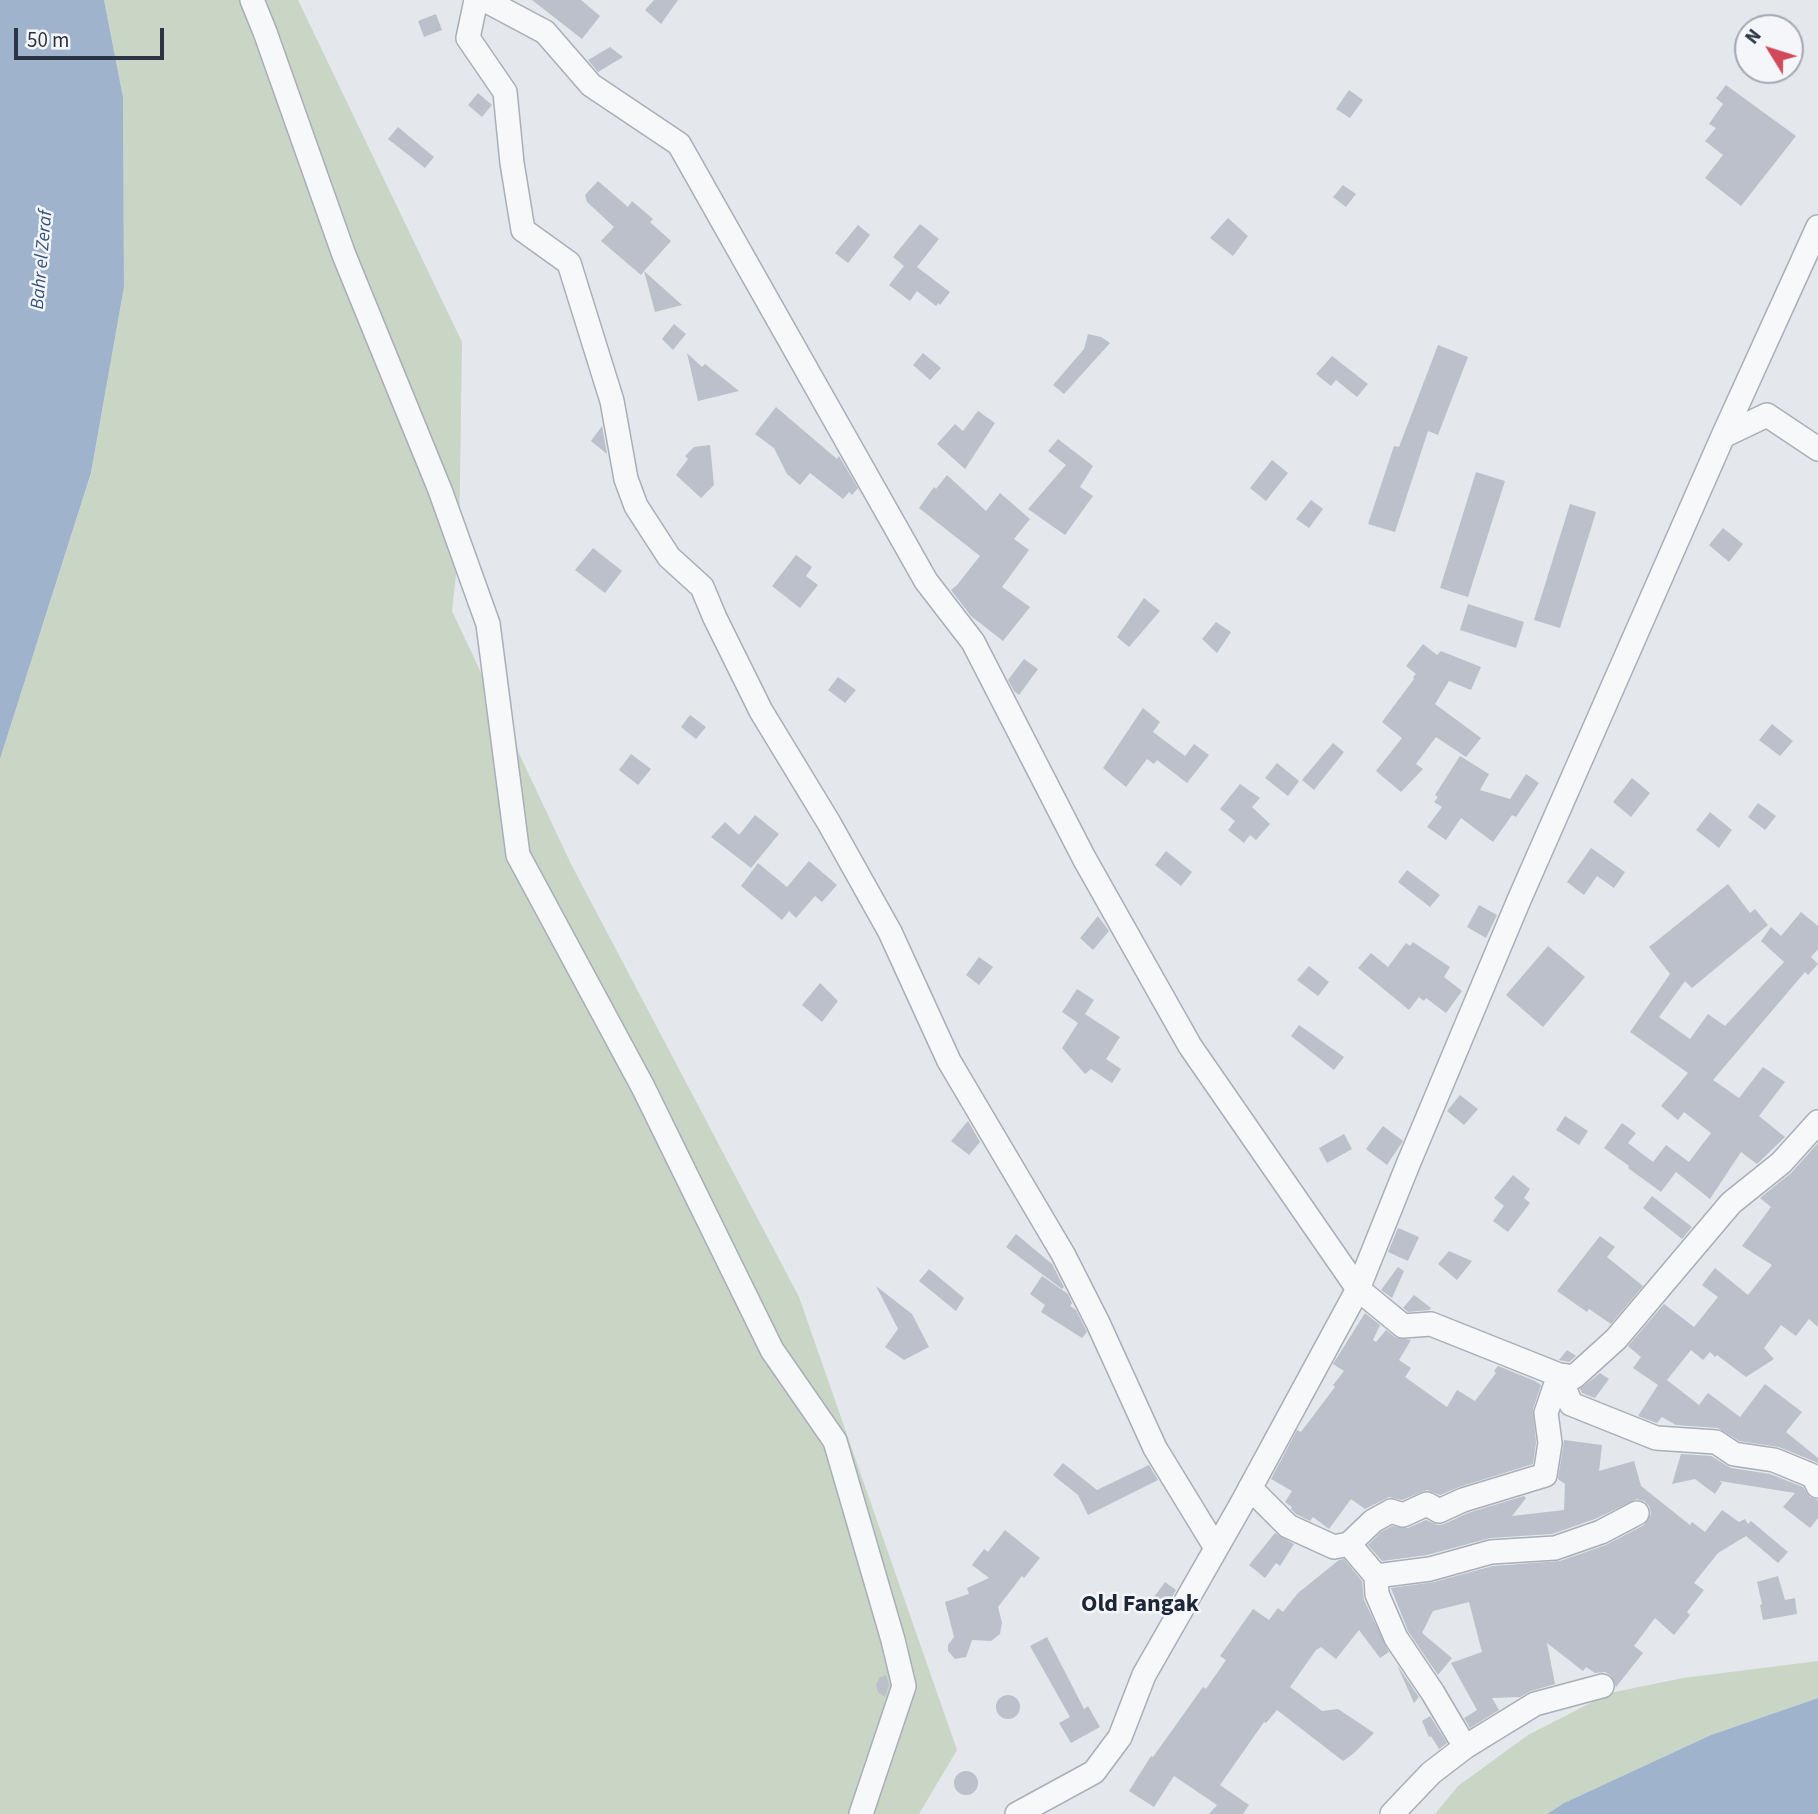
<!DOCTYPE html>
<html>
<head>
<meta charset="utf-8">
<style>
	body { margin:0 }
	#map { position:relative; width:1818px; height:1814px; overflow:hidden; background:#e4e7ec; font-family:"Source Sans 3",sans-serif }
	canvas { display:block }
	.north { position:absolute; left:1734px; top:14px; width:70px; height:70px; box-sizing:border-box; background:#f4f6f9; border:2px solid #a4a8b1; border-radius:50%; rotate:308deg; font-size:19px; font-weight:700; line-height:28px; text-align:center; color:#2b3445 }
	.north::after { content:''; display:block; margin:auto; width:24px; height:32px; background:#d1495b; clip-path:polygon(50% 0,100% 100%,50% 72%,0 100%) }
	.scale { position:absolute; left:14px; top:28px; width:150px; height:32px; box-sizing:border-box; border:4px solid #2b3445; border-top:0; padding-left:9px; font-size:21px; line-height:24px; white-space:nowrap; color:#2b3445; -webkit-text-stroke:5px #f4f6f9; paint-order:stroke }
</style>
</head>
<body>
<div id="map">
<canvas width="1818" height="1814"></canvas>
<div class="north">N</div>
<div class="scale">50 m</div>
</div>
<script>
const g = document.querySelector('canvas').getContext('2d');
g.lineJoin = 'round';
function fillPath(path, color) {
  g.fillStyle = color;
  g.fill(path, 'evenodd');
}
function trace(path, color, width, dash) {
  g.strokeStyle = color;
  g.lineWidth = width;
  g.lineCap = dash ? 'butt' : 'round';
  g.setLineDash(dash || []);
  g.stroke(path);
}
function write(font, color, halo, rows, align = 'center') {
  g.font = font + ' "Source Sans 3",sans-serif';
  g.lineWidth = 5;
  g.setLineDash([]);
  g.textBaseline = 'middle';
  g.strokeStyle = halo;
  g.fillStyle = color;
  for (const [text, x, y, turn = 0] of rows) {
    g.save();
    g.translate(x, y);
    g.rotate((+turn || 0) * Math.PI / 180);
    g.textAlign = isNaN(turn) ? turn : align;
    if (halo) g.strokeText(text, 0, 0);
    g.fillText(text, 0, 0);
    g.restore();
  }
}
fillPath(new Path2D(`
	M104,0H298L462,342L459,547L452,611L571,864L799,1297L957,1750L919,1814H0V759L91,474L124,287L123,97Z
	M1818,1661V1698L1711,1735L1564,1803L1547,1814H1435L1458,1786L1528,1735L1610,1693L1683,1678Z`), '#c9d6c5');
fillPath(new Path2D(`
	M0,0H104L123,97L124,287L91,473L0,759Z
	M1818,1698V1814H1547L1564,1803L1711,1735Z`), '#9fb4cc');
fillPath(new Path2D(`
	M532,0H581L600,16L582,39Z
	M654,0H678L661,24L645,10Z
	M436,14L442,30L424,37L418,21Z
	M610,47L623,57L598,72L588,60Z
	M1726,85L1796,136L1741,206L1705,178L1723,155L1705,141L1716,128L1709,124L1723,104L1716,98Z
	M1349,90L1363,100L1350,118L1336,109Z
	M478,93L492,105L482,117L468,105Z
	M398,127L434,157L425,168L388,139Z
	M598,181L628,207L632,201L653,219L650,222L671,241L644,271L682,305L655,312L644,271L641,275L601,241L614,227L587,202L585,195Z
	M1343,185L1356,194L1346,207L1333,197Z
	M1228,218L1248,236L1233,256L1210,238Z
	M920,224L939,239L917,267L950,292L940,305L938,303L936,306L917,291L910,301L889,285L904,266L893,257Z
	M858,225L870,235L848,263L835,253Z
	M674,324L686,334L673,350L662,339Z
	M1088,334L1101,337L1110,343L1064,394L1053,385L1084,349Z
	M1438,345L1468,357L1438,435L1428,431L1395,532L1368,524L1394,446L1399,447Z
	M687,353L702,367L705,364L739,391L698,401Z
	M923,353L941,368L930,380L913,365Z
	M1332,356L1368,384L1357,397L1336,380L1331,386L1316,374Z
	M776,407L837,459L839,456L858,488L852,495L849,492L843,499L810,473L800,485L787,474L774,448L755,434Z
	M978,411L995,423L965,469L937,444L955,424L963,431Z
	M602,426L607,454L591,441Z
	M1058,439L1093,466L1080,487L1093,496L1065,535L1028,509L1066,465L1048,451Z
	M710,445L714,485L701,498L676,475L688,459L685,456L694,447Z
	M1272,460L1288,473L1266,501L1250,488Z
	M1476,472L1505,481L1468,597L1440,588Z
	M947,475L986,511L1000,493L1030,519L1014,539L1029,550L1002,587L1030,607L1003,641L971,616L951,590L957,585L980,556L919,508L934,487L936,489Z
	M1311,500L1323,509L1309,528L1296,519Z
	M1570,504L1596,512L1560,628L1534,620Z
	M1723,528L1743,544L1729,562L1709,545Z
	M593,548L622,571L605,593L575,570Z
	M796,555L812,567L806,576L818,585L800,608L772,586Z
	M1144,598L1160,611L1129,647L1117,637Z
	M1468,604L1524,622L1516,648L1460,630Z
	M1216,622L1231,632L1217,653L1202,639Z
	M1423,644L1437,655L1441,651L1481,667L1471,690L1449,681L1435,704L1481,738L1466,757L1436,737L1416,764L1423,769L1401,792L1376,771L1402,738L1382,722L1414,679L1413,677L1416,674L1406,666Z
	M1024,659L1038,669L1019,695L1014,691L1008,680Z
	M838,677L856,690L845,703L828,690Z
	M1143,708L1160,722L1153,732L1185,756L1194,744L1209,755L1187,783L1157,760L1154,764L1147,759L1126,787L1103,768Z
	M690,715L706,727L696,739L681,727Z
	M1772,724L1793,741L1780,756L1759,740Z
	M1333,743L1344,752L1314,790L1302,780Z
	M631,754L651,769L638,785L619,770Z
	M1460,756L1489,774L1480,790L1510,799L1526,774L1539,783L1516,817L1512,815L1493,842L1461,818L1446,840L1427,827L1442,807L1434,802L1438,797L1435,795Z
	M1277,763L1299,781L1288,796L1265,778Z
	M1632,778L1650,793L1631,817L1613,802Z
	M1240,784L1260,798L1252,807L1270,824L1256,840L1250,835L1244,843L1228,830L1235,821L1220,809Z
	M1758,803L1776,816L1765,830L1748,817Z
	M1710,812L1732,830L1719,848L1696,830Z
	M755,815L779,834L751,868L711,837L725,822L739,835Z
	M1591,848L1625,872L1614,888L1597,876L1584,895L1567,882Z
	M1166,851L1192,872L1181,886L1155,865Z
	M809,861L837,885L822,902L815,896L796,918L789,911L782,920L741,886L758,863L787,887Z
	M1407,870L1440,895L1430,907L1398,882Z
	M1728,884L1750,913L1755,909L1768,925L1692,988L1685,981L1659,1017L1690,1039L1708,1014L1725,1026L1784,962L1761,941L1771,927L1781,936L1801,912L1818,926V949L1811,957L1818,964L1808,975L1805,972L1713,1080L1739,1098L1763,1067L1785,1082L1759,1116L1785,1137L1757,1164L1741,1152L1710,1199L1676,1172L1661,1192L1628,1168L1629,1166L1604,1148L1622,1123L1636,1133L1628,1143L1653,1162L1666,1145L1689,1162L1711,1133L1684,1112L1678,1120L1661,1106L1688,1073L1630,1032L1670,974L1649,947Z
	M1479,905L1497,915L1486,938L1467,927Z
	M1098,916L1109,931L1093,950L1080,938Z
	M1413,942L1450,967L1444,977L1462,991L1446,1013L1426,998L1424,1001L1419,997L1409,1010L1358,968L1371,953L1388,967L1406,943L1410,946Z
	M1548,946L1585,977L1543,1027L1506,995Z
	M979,957L993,967L979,985L966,975Z
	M1309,966L1329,982L1318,996L1297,980Z
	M820,983L838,1001L822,1022L802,1005Z
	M1077,989L1094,1000L1085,1014L1120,1037L1106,1059L1121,1069L1112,1083L1091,1069L1085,1074L1062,1048L1078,1023L1062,1012Z
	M1299,1025L1344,1057L1334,1070L1291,1036Z
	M1460,1095L1478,1109L1464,1125L1447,1111Z
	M1565,1116L1588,1131L1579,1145L1556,1130Z
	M968,1121L980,1142L969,1155L951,1141Z
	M1383,1126L1403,1141L1387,1165L1366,1149Z
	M1344,1134L1352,1149L1327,1163L1319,1148Z
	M1818,1143V1327L1809,1319L1796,1336L1781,1325L1764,1348L1774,1359L1746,1377L1717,1355L1715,1357L1710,1352L1703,1360L1691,1350L1667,1380L1699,1405L1708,1393L1740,1417L1765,1384L1802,1412L1786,1432L1818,1458V1463L1779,1447L1739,1441L1718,1428L1676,1425L1662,1417L1657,1423L1638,1416L1658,1385L1633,1368L1641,1357L1628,1346L1664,1304L1694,1327L1718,1297L1702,1285L1715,1268L1748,1295L1772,1265L1742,1246L1771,1207L1760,1198L1791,1173Z
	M1513,1175L1530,1189L1524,1198L1530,1203L1508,1232L1493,1221L1504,1206L1494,1198Z
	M1652,1196L1692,1227L1682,1239L1643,1208Z
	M1398,1228L1419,1237L1408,1261L1388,1252Z
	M1016,1234L1052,1264L1064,1287L1062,1289L1006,1247Z
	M1600,1236L1615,1247L1607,1257L1643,1286L1611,1324L1589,1309L1587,1312L1557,1291Z
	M1449,1251L1472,1261L1457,1280L1438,1264Z
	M1398,1267L1404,1271L1392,1298L1381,1290Z
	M929,1269L964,1298L956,1311L919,1281Z
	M1042,1276L1068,1294L1072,1303L1070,1306L1076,1310L1087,1332L1082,1338L1041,1312L1045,1305L1030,1294Z
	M876,1286L912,1314L929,1347L904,1360L885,1347L898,1329Z
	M1414,1295L1431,1308L1429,1310L1408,1312L1403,1308Z
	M1365,1313L1380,1325L1373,1340L1376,1342L1386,1330L1395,1337L1411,1340L1399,1360L1411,1368L1405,1377L1447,1407L1457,1390L1475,1401L1496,1373L1494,1371L1498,1366L1535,1381L1541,1385L1533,1409L1536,1443L1533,1464L1459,1487L1440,1495L1427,1490L1402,1500L1389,1497L1365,1509L1351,1499L1329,1529L1313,1517L1310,1521L1296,1514L1291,1509L1292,1507L1285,1502L1292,1491L1271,1479L1297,1430L1301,1432L1335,1387L1333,1385L1344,1371L1333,1364Z
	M1567,1350L1576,1356L1569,1362L1559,1360Z
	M1600,1373L1609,1379L1595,1398L1582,1393L1580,1389Z
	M1564,1440L1602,1445L1599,1471L1634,1461L1641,1486L1690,1525L1692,1522L1705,1532L1722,1510L1739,1522L1745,1519L1748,1524L1751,1521L1788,1552L1778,1563L1746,1536L1718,1553L1694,1583L1704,1590L1687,1612L1690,1615L1674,1635L1655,1618L1634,1646L1643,1653L1616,1687L1611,1676L1605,1672L1595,1673L1586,1667L1583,1671L1547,1643L1555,1684L1531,1691L1520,1697L1492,1698L1499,1710L1470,1728L1464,1718L1477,1710L1451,1663L1482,1652L1469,1602L1433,1611L1422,1633L1452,1658L1438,1675L1408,1631L1391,1588L1434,1582L1493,1566L1560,1561L1606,1545L1644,1525L1651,1514L1649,1506L1644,1501L1637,1499L1595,1519L1552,1534L1490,1538L1427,1555L1382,1561L1368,1545L1381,1532L1392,1526L1408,1528L1426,1520L1438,1525L1444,1524L1468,1513L1524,1496L1526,1498L1512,1516L1564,1510L1565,1484L1558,1479Z
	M1681,1454L1711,1456L1731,1468L1770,1474L1803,1487L1810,1497L1818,1500V1518L1810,1528L1783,1507L1795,1493L1720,1481L1722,1483L1715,1494L1695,1479L1672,1484Z
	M1063,1463L1097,1490L1149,1465L1158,1480L1088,1515L1078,1495L1053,1475Z
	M1005,1530L1040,1558L1024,1578L1022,1576L998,1607L1002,1623L1000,1634L991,1641L972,1640L966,1657L955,1659L948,1651V1645L954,1637L945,1602L969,1594L967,1588L989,1578L972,1565L984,1549L988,1552Z
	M1275,1533L1294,1544L1280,1566L1276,1563L1265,1578L1249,1565Z
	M1344,1559L1362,1581L1364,1600L1389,1652L1380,1658L1359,1630L1336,1659L1321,1647L1316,1650L1290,1687L1322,1711L1338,1709L1374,1733L1353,1754L1343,1761L1277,1710L1266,1723L1264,1722L1220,1785L1249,1805L1243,1814H1209L1217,1805L1174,1776L1154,1807L1129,1791L1151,1756L1153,1757L1203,1687L1206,1689L1226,1660L1220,1656L1253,1609L1269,1620L1278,1608L1283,1612L1298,1593L1339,1560Z
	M1778,1576L1785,1600L1795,1598L1797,1614L1763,1620L1760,1605L1762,1604L1757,1582Z
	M1165,1582L1176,1590L1163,1614L1149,1604Z
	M1047,1637L1084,1709L1088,1706L1100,1727L1071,1743L1059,1723L1070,1717L1030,1646Z
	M1397,1665L1419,1697L1414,1703Z
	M886,1675L889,1685L885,1697L878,1692L876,1685L879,1678Z
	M996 1707a12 12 0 1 1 24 0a12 12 0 1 1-24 0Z
	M1430,1716L1447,1743L1439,1749L1431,1736L1429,1737L1422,1721Z
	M954 1783a12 12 0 1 1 24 0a12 12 0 1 1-24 0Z`), '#bbc0ca');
const minor = new Path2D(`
	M252,0L265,32L344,255L440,490L488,624L518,855L643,1087L772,1350L835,1441L893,1640L904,1686L861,1814
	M476,0L468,38L505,92L512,163L523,230L569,263L612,401L626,479L636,506L669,557L702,587L715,618L761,711L829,823L890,932L949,1061L1063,1254L1098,1323L1155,1448L1216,1548
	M485,0L545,32L591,85L679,144L926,581L973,642L1084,858L1190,1046L1358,1289L1403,1326L1431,1324L1559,1375L1571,1404L1656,1438L1716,1442L1734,1454L1774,1460L1813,1476L1818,1486
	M1723,436L1767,415L1818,449
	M1250,1488L1288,1526L1334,1547L1349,1544L1376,1576L1377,1594L1396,1638L1433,1693L1465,1747
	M1349,1544L1373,1521L1391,1511L1403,1515L1427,1504L1439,1511L1463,1500L1545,1475L1550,1443L1546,1413L1559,1375L1574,1377L1616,1339L1731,1203L1781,1163L1818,1122
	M1376,1576L1430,1569L1491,1552L1555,1548L1601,1532L1637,1513
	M1017,1814L1094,1772L1120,1737L1144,1675L1241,1505L1358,1289L1409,1162L1519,900L1723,436L1818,227
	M1392,1814L1431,1773L1465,1747L1535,1704L1602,1686`);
trace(minor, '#a9aeb7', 26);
trace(minor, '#f7f8fa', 23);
write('italic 19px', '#34527a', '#f4f6f9', [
	["Bahr el Zeraf",43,260,-85]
]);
write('bold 24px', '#1d2536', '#f4f6f9', [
	["Old Fangak",1140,1606]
]);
</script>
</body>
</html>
